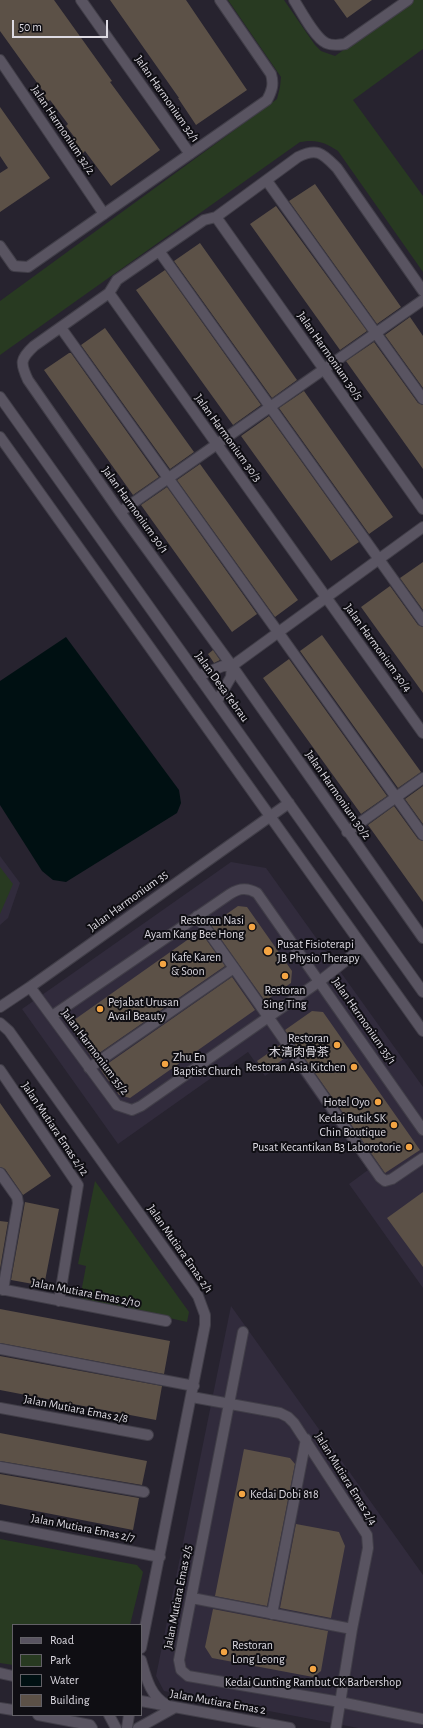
<!DOCTYPE html>
<html>
<head>
<meta charset="utf-8">
<style>
	body { margin:0 }
	#map { position:relative; width:423px; height:1728px; overflow:hidden; background:#27232f; font-family:"Alegreya Sans",sans-serif }
	canvas { display:block }
	.legend { position:absolute; left:12px; top:1624px; width:130px; height:92px; box-sizing:border-box; background:#0f0e13; border:1px solid #626066; margin:0; padding:5px 7px; list-style:none; font-size:12px; color:#dedbe3 }
	.legend li { display:flex; align-items:center; gap:8px; height:20px }
	.legend b { width:20px; border:1px solid #626066 }
	.scale { position:absolute; left:12px; top:20px; width:96px; height:18px; box-sizing:border-box; border:2px solid #dedbe3; border-top:0; padding-left:5px; font-size:12px; line-height:14px; white-space:nowrap; color:#dedbe3; -webkit-text-stroke:3px #0f0e13; paint-order:stroke }
</style>
</head>
<body>
<div id="map">
<canvas width="423" height="1728"></canvas>
<ul class="legend">
<li><b style="height:5px;background:#595461"></b>Road</li>
<li><b style="height:11px;background:#283a21"></b>Park</li>
<li><b style="height:11px;background:#001012"></b>Water</li>
<li><b style="height:11px;background:#5c5147"></b>Building</li>
</ul>
<div class="scale">50 m</div>
</div>
<script>
const g = document.querySelector('canvas').getContext('2d');
g.lineJoin = 'round';
function fillPath(path, color) {
  g.fillStyle = color;
  g.fill(path, 'evenodd');
}
function trace(path, color, width, dash) {
  g.strokeStyle = color;
  g.lineWidth = width;
  g.lineCap = dash ? 'butt' : 'round';
  g.setLineDash(dash || []);
  g.stroke(path);
}
function write(font, color, halo, rows, align = 'center') {
  g.font = font + ' "Alegreya Sans","Noto Sans SC",sans-serif';
  g.lineWidth = 4;
  g.setLineDash([]);
  g.textBaseline = 'middle';
  g.strokeStyle = halo;
  g.fillStyle = color;
  for (const [text, x, y, turn = 0] of rows) {
    g.save();
    g.translate(x, y);
    g.rotate((+turn || 0) * Math.PI / 180);
    g.textAlign = isNaN(turn) ? turn : align;
    if (halo) g.strokeText(text, 0, 0);
    g.fillText(text, 0, 0);
    g.restore();
  }
}
fillPath(new Path2D(`
	M0,856L20,883L8,918L0,925Z
	M231,862L266,868L423,1087V1288L349,1184L368,1170L289,1059L265,1076L248,1052L118,1144L22,1009Z
	M231,1306L423,1575V1728H358L164,1691L156,1676Z`), '#312b3c');
fillPath(new Path2D(`
	M228,0H284L315,45L321,51L335,56L414,0H423V49L353,100L423,196V272L338,151C325,142 316,139 300,142L0,355V301L277,99L280,87L281,77Z
	M0,867L13,884L0,914Z
	M95,1181L189,1312L187,1322L80,1298L86,1266L78,1264Z
	M0,1539L137,1565L143,1572L130,1625H13V1665L0,1663Z`), '#283a21');
fillPath(new Path2D(`
	M66,637L179,790L181,803L177,813L66,882L53,880L42,871L0,805V681Z`), '#001012');
fillPath(new Path2D(`
	M0,0H54L112,81L110,82L160,150L111,186L85,151L82,154L72,140L75,138L66,126L68,124L50,100L45,104L38,94L43,91L0,31Z
	M110,0H186L247,90L196,125L178,98H179Z
	M334,0H372L347,18Z
	M0,107L50,178L0,212V173L8,168L0,156Z
	M315,184L401,307L377,324L289,201Z
	M276,206L367,331L340,350L250,224Z
	M200,243L297,380L272,398L174,261Z
	M165,270L261,405L233,425L136,290Z
	M410,317L423,336V388L385,335Z
	M105,328L194,452L170,469L81,345Z
	M374,342L418,403L423,405V469L346,361Z
	M69,353H71L159,477L133,495L44,370Z
	M304,391L393,517L369,534L279,408Z
	M269,416L359,542L331,561L241,436Z
	M200,464L298,600L275,617L177,480Z
	M167,487L257,614L232,632L141,505Z
	M423,562V610L400,578Z
	M390,586L418,625L423,627V693L361,607Z
	M322,635L421,772L398,788L300,651Z
	M213,650L220,660L214,663L208,654Z
	M289,659L387,796L361,814L263,678Z
	M423,786V824L405,799Z
	M394,806L418,839L423,841V902L368,825Z
	M238,906L247,907L292,971L291,983L265,1001L211,925Z
	M200,931L225,966L92,1058L74,1032V1020Z
	M232,977L255,1010L130,1098L119,1095L100,1069Z
	M312,1011L323,1012L420,1150L385,1173L285,1030Z
	M280,1045L288,1056L265,1072L257,1061Z
	M0,1103L51,1176L23,1195L5,1169L0,1167Z
	M423,1192V1267L387,1218Z
	M25,1202L59,1209L44,1286L11,1280Z
	M0,1221L8,1222L0,1269Z
	M0,1309L170,1341L164,1374L0,1343Z
	M0,1356L162,1386L156,1420L0,1390Z
	M0,1433L147,1461L142,1485L0,1461Z
	M244,1449L290,1458L295,1464L267,1606L215,1596Z
	M0,1474L139,1498L133,1530L0,1504Z
	M296,1524L339,1532L345,1546L331,1618L280,1608Z
	M213,1609L328,1631L321,1671L313,1677L212,1658L205,1647Z`), '#5c5147');
const minor = new Path2D(`
	M81,0L190,154
	M294,0C301,11 315,38 326,43C332,46 339,45 345,44L408,0
	M0,60L104,214
	M267,181L423,399
	M216,217L423,509
	M0,246L14,266L28,267L267,100C272,91 274,84 271,74L220,0
	M159,251L423,621
	M423,291L337,168C323,154 318,147 298,157L216,217L204,220L117,280L109,293L34,346C20,359 20,363 28,380L120,512L232,666L423,938
	M109,293L423,733
	M61,328L423,835
	M0,397L423,992
	M0,437L423,1031
	M120,512L423,300
	M198,676L223,666H232L423,527
	M217,701L231,677L232,666
	M347,832L423,778
	M197,916L234,968L380,1177L385,1181L392,1179L423,1158
	M30,987L117,1105L132,1110L141,1106L320,981L363,947
	M0,1007L30,987L289,803
	M52,1016L230,894C239,888 247,887 257,893L423,1130
	M0,1023L9,1031L198,1296L205,1315V1325L141,1648
	M89,1068L234,968
	M0,1070L78,1185L59,1301
	M0,1173L17,1197L18,1203L3,1290
	M0,1289L166,1321
	M243,1332L179,1660L181,1670L188,1676L340,1702L423,1719
	M0,1349L194,1386
	M192,1397L280,1413L288,1417L294,1423L367,1535L368,1548L352,1629L336,1728
	M0,1408L148,1435
	M0,1467L144,1492
	M0,1526L160,1557
	M192,1598L352,1629
	M272,1614L306,1439
	M141,1660C146,1677 150,1696 167,1705
	M0,1673L13,1676
	M141,1701L290,1728
	M0,1708L13,1710
	M38,1715L90,1725L92,1728
	M109,1715L116,1728
	M127,1728L129,1715
	M138,1728L174,1708`);
trace(minor, '#413e48', 12);
trace(minor, '#595461', 10);
for (const [x, y, r, color] of [
	[252,927,4,"#f3a443"],
	[268,951,5,"#f3a443"],
	[163,964,4,"#f3a443"],
	[285,976,4,"#f3a443"],
	[100,1009,4,"#f3a443"],
	[337,1045,4,"#f3a443"],
	[165,1064,4,"#f3a443"],
	[354,1067,4,"#f3a443"],
	[378,1102,4,"#f3a443"],
	[394,1125,4,"#f3a443"],
	[409,1147,4,"#f3a443"],
	[242,1494,4,"#f3a443"],
	[224,1652,4,"#f3a443"],
	[313,1669,4,"#f3a443"]
]) {
  const dot = new Path2D();
  dot.arc(x, y, r, 0, 2 * Math.PI);
  g.fillStyle = color;
  g.fill(dot);
  trace(dot, '#0f0e13', 1.5);
}
write('12px', '#dedbe3', '#0f0e13', [
	["Jalan Harmonium 32/1",167,99,55],
	["Jalan Harmonium 32/2",63,130,56],
	["Jalan Harmonium 30/5",330,356,55],
	["Jalan Harmonium 30/3",228,438,54],
	["Jalan Harmonium 30/1",135,510,54],
	["Jalan Harmonium 30/4",378,648,54],
	["Jalan Desa Tebrau",222,687,54],
	["Jalan Harmonium 30/2",338,795,55],
	["Jalan Harmonium 35",128,901,-36],
	["Jalan Harmonium 35/1",364,1021,55],
	["Jalan Harmonium 35/2",95,1052,53],
	["Jalan Mutiara Emas 2/12",55,1129,56],
	["Jalan Mutiara Emas 2/1",180,1249,55],
	["Jalan Mutiara Emas 2/10",86,1293,11],
	["Jalan Mutiara Emas 2/8",76,1409,11],
	["Jalan Mutiara Emas 2/4",346,1479,58],
	["Jalan Mutiara Emas 2/7",83,1528,11],
	["Jalan Mutiara Emas 2/5",178,1597,-79],
	["Jalan Mutiara Emas 2",218,1702,10]
]);
write('12px', '#dedbe3', '#0f0e13', [
	["Restoran Nasi",244,920],
	["Ayam Kang Bee Hong",244,934],
	["Pusat Fisioterapi",277,944,"left"],
	["JB Physio Therapy",277,958,"left"],
	["Kafe Karen",171,957,"left"],
	["& Soon",171,971,"left"],
	["Restoran",285,990,"center"],
	["Sing Ting",285,1004,"center"],
	["Pejabat Urusan",108,1002,"left"],
	["Avail Beauty",108,1016,"left"],
	["Restoran",329,1038],
	["木清肉骨茶",329,1052],
	["Zhu En",173,1057,"left"],
	["Baptist Church",173,1071,"left"],
	["Restoran Asia Kitchen",346,1067],
	["Hotel Oyo",370,1102],
	["Kedai Butik SK",386,1118],
	["Chin Boutique",386,1132],
	["Pusat Kecantikan B3 Laborotorie",401,1147],
	["Kedai Dobi 818",250,1494,"left"],
	["Restoran",232,1645,"left"],
	["Long Leong",232,1659,"left"],
	["Kedai Gunting Rambut CK Barbershop",313,1682,"center"]
], 'right');
</script>
</body>
</html>
